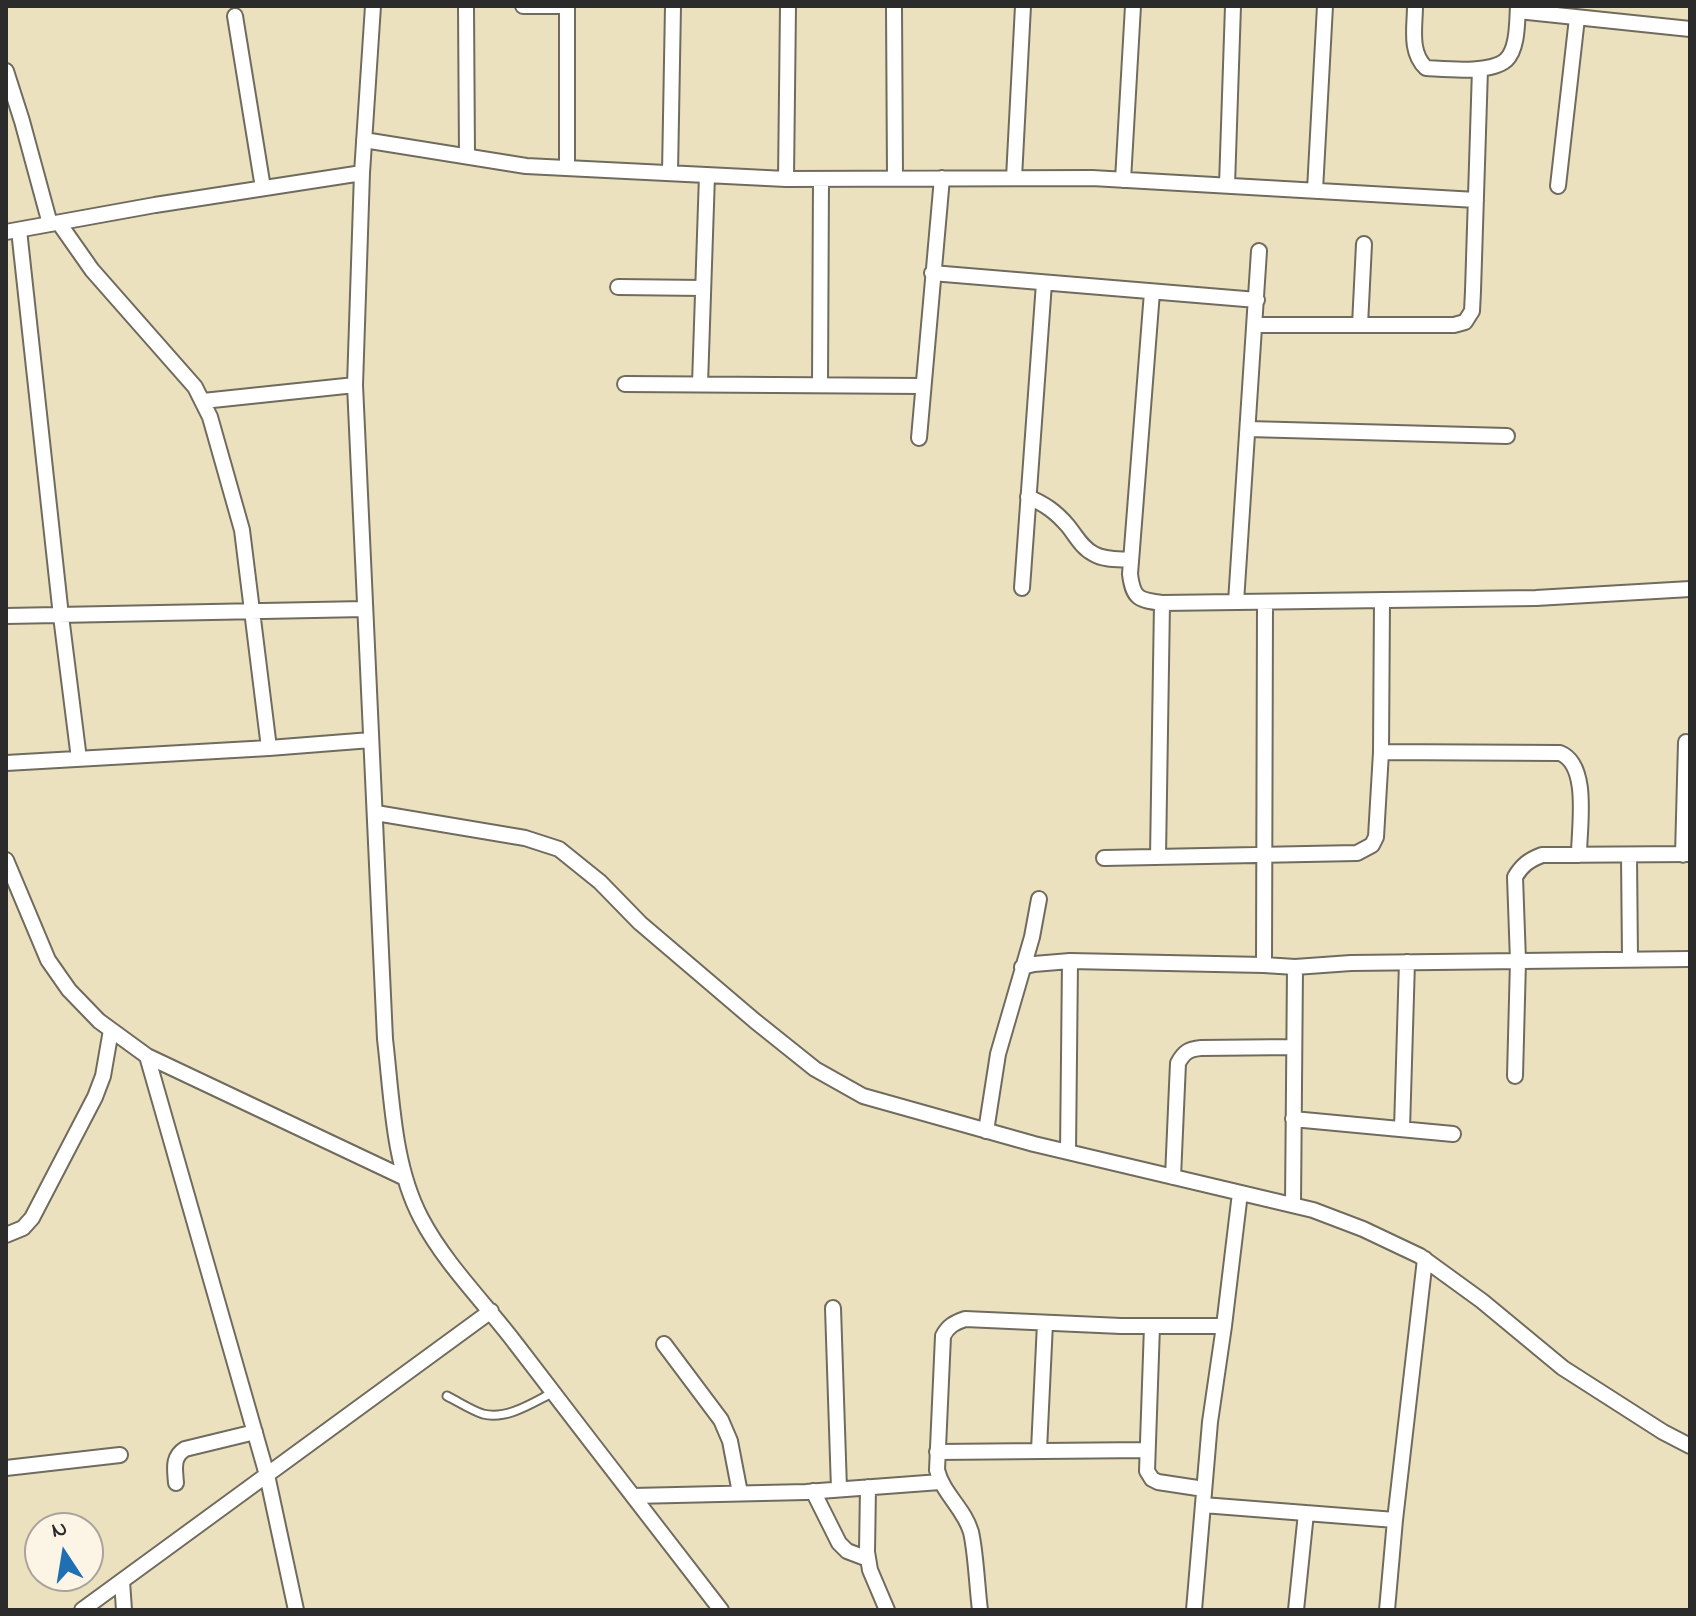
<!DOCTYPE html>
<html>
<head>
<meta charset="utf-8">
<style>
	body { margin:0 }
	#map { position:relative; width:1696px; height:1616px; overflow:hidden; background:#ece1be; font-family:"Indie Flower",sans-serif }
	canvas { display:block }
	.frame { position:absolute; inset:0; border:8px solid #2b2b2b; pointer-events:none }
	.north { position:absolute; left:24px; top:1512px; width:80px; height:80px; box-sizing:border-box; background:#fcf5e5; border:2px solid #a8a49b; border-radius:50%; rotate:348deg; font-size:22px; font-weight:700; line-height:32px; text-align:center; color:#2b2b2b }
	.north::after { content:''; display:block; margin:auto; width:28px; height:36px; background:#1f6fb2; clip-path:polygon(50% 0,100% 100%,50% 72%,0 100%) }
</style>
</head>
<body>
<div id="map">
<canvas width="1696" height="1616"></canvas>
<div class="frame"></div>
<div class="north">N</div>
</div>
<script>
const g = document.querySelector('canvas').getContext('2d');
g.lineJoin = 'round';
function trace(path, color, width, dash) {
  g.strokeStyle = color;
  g.lineWidth = width;
  g.lineCap = dash ? 'butt' : 'round';
  g.setLineDash(dash || []);
  g.stroke(path);
}
const lane = new Path2D(`
	M447,1396C459,1402 471,1410 483,1414C507,1420 532,1403 552,1393`);
const street = new Path2D(`
	M373,6L362,173L355,385L385,1039C392,1098 393,1165 421,1218C445,1264 485,1303 516,1344C584,1433 652,1521 721,1610
	M466,6L467,156
	M523,6H567
	M894,6L895,178
	M1415,6C1415,27 1409,52 1426,68C1446,69 1490,74 1506,60C1518,49 1517,21 1518,6
	M1518,11L1690,29
	M235,16L263,188
	M6,71L22,121L50,224
	M364,140L526,166L786,179L1092,178L1476,200
	M567,168V6
	M670,173L673,6
	M1014,178L1023,6
	M786,179L788,6
	M1123,180L1133,6
	M1227,185L1233,6
	M1558,186L1577,18
	M1315,190L1325,6
	M59,223L92,270L195,387L210,417L242,530L269,748
	M19,230L61,616L79,759
	M6,232L155,205L362,173
	M932,273L1257,300
	M618,287L703,288
	M1152,292L1130,574C1133,599 1139,600 1162,603L1536,598L1690,589
	M1256,325H1454L1465,322L1472,311L1473,291L1480,69
	M1360,325L1364,244
	M625,384L923,386
	M700,384L707,175
	M820,385L821,179
	M203,401L355,385
	M1248,429L1507,436
	M919,438L942,178
	M1028,497C1045,504 1056,512 1068,526C1076,536 1082,548 1094,554C1104,560 1119,559 1131,560
	M1022,588L1044,283
	M1236,602L1259,251
	M1265,602L1264,965L1295,967
	M6,616L365,609
	M1381,752L1560,753C1590,765 1579,827 1579,855
	M6,763L269,748L371,740
	M376,813L525,838L559,849L600,882L640,923L755,1021L815,1069L863,1096L1034,1144L1313,1210L1363,1229L1420,1256L1482,1301L1563,1368L1663,1432L1690,1446
	M1629,855L1630,959
	M1683,855L1686,742
	M1158,857L1162,603
	M1104,858L1357,853L1372,845L1376,837L1381,752L1382,600
	M6,860L48,960L69,990L99,1021L147,1056L405,1178
	M1022,967L1034,964L1070,961L1264,965
	M147,1056L267,1475L296,1610
	M1515,1076L1518,961L1515,877C1522,865 1529,860 1542,855L1690,854
	M1293,1119L1453,1134
	M1402,1129L1407,962
	M986,1131L998,1054L1032,937L1039,899
	M1068,1152L1070,961
	M1173,1177L1178,1063C1184,1052 1189,1049 1201,1048L1294,1047
	M1293,1205L1295,967L1351,963L1690,959
	M6,1235L23,1228L32,1218L95,1097L103,1076L111,1030
	M833,1308L839,1489
	M1152,1326L1147,1471L1152,1479L1158,1482L1204,1489
	M664,1344L721,1420L730,1441L740,1493
	M1039,1450L1045,1323
	M937,1452L1147,1450
	M6,1468L120,1455
	M176,1483C175,1469 172,1457 185,1449L255,1432
	M868,1487L867,1552L870,1570L887,1610
	M813,1491L839,1543L847,1551L868,1559
	M633,1496L806,1492L940,1482
	M1203,1505L1395,1520
	M122,1581L124,1610
	M82,1610L491,1311
	M980,1610C977,1587 976,1554 971,1532C964,1508 943,1494 937,1470L943,1336C948,1326 954,1323 965,1319L1121,1326H1224
	M1194,1610L1210,1422L1224,1326L1240,1193
	M1296,1610L1306,1513
	M1387,1610L1395,1520L1425,1259`);
trace(lane, '#6f6b5e', 11);
trace(street, '#6f6b5e', 18);
trace(lane, '#fff', 7);
trace(street, '#fff', 14);
</script>
</body>
</html>
